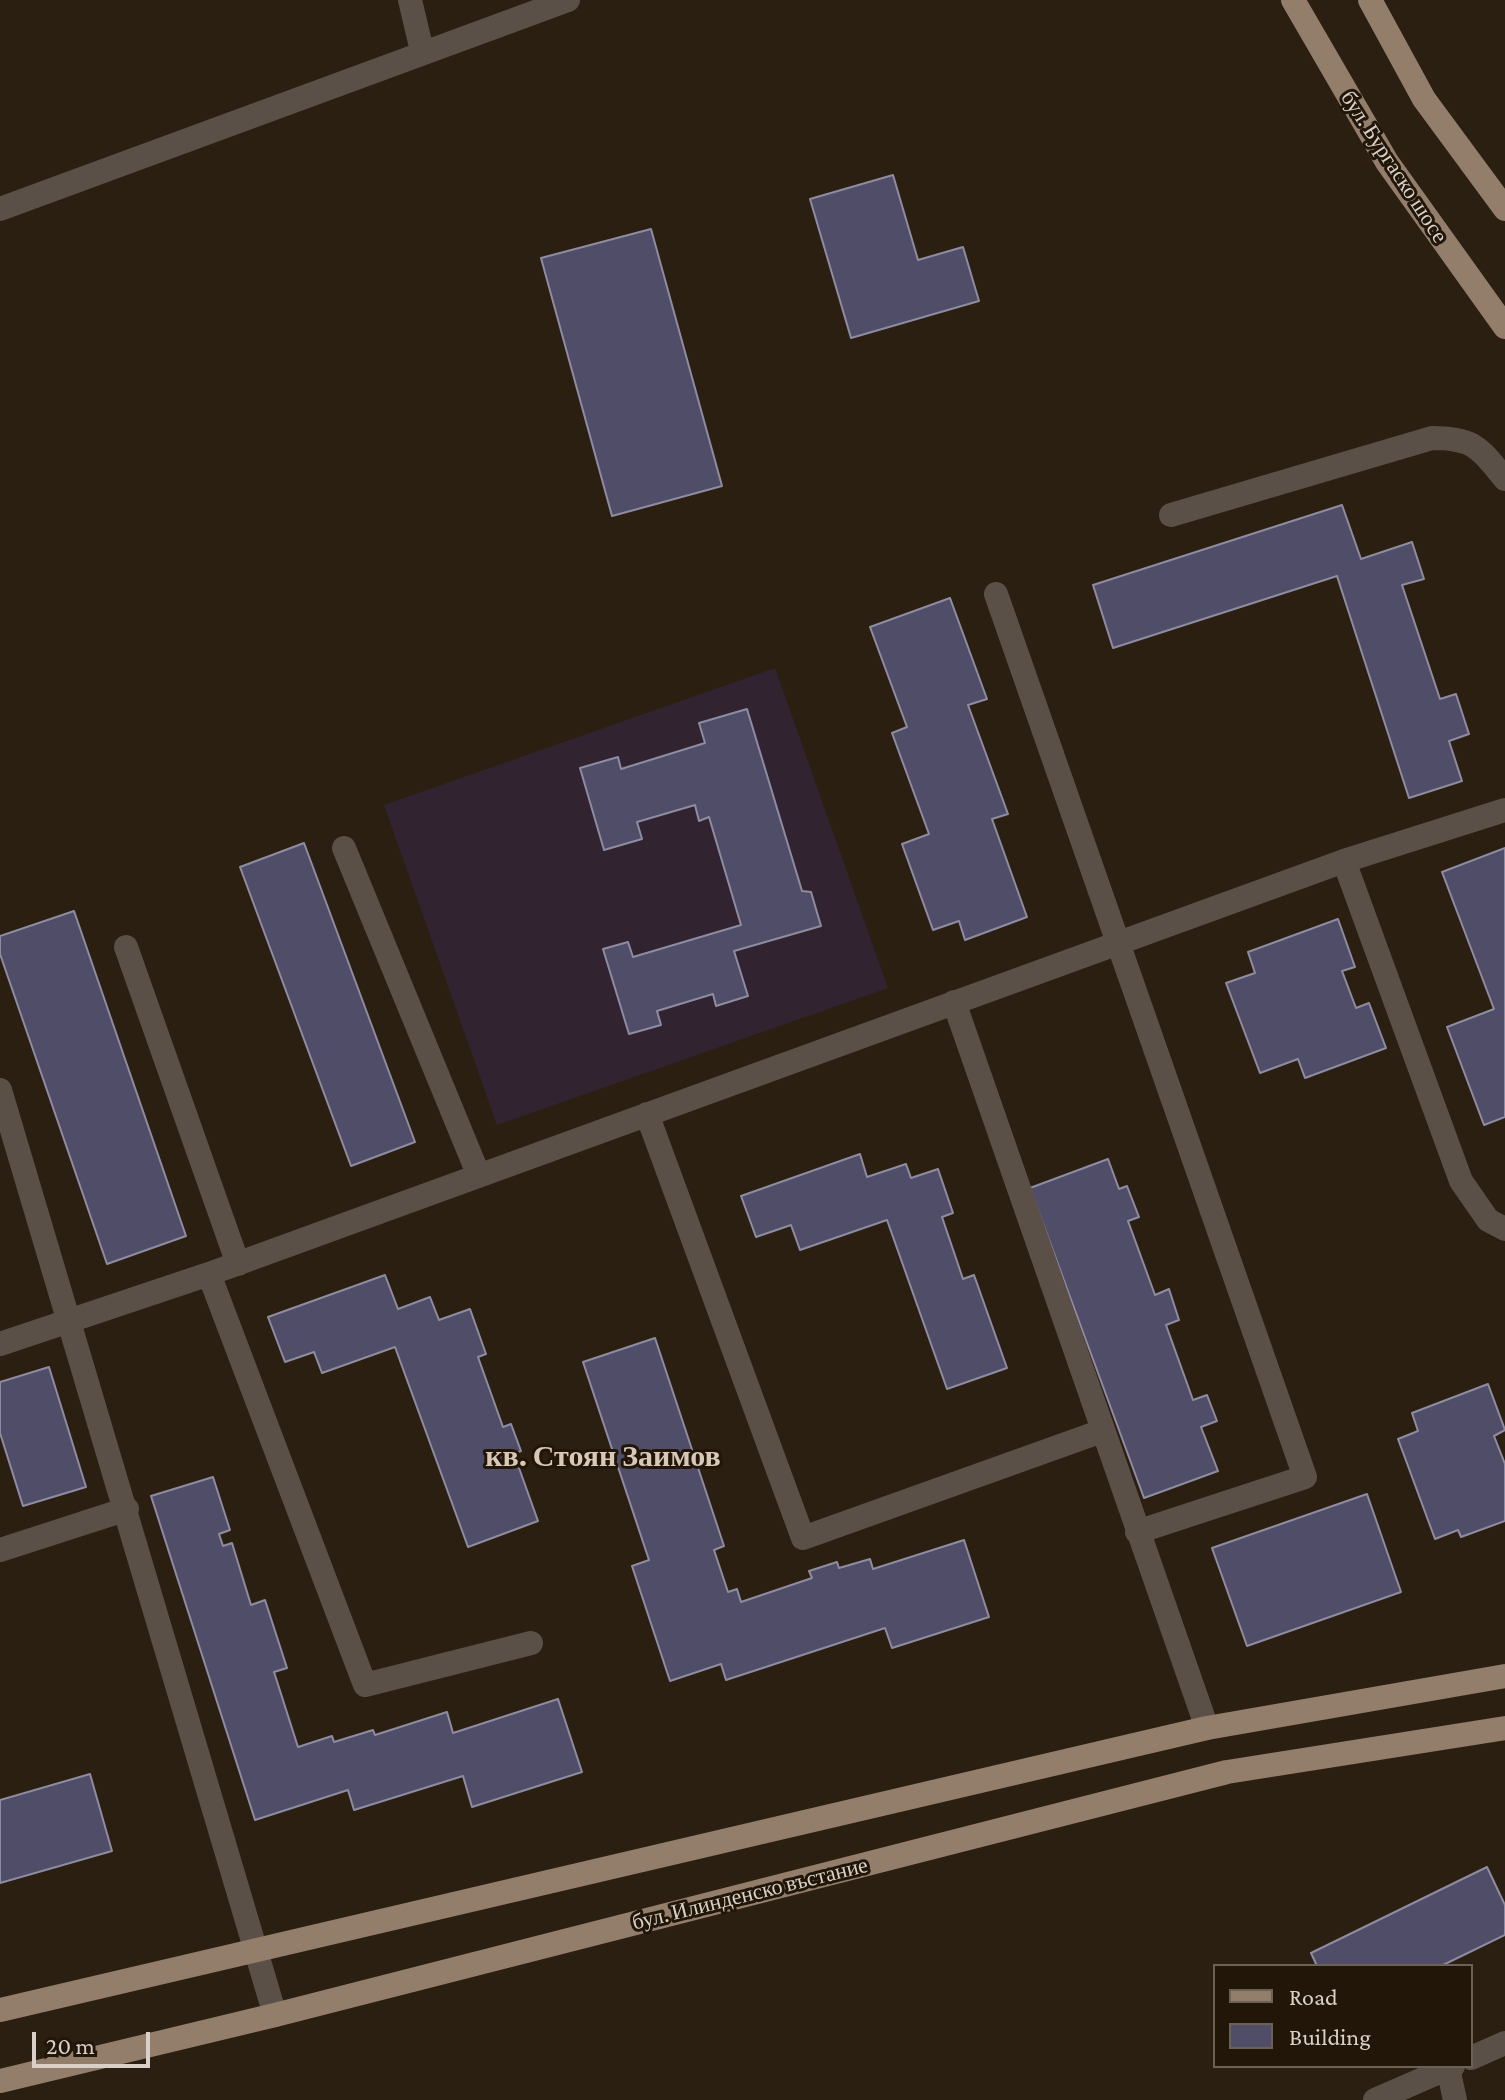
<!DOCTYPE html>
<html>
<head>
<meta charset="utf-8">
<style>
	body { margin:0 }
	#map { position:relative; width:1505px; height:2100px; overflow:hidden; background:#2b1f12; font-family:"Crimson Pro",serif }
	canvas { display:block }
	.legend { position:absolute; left:1213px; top:1964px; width:260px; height:104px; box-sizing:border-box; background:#211608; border:2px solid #6b6155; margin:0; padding:10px 14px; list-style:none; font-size:24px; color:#d9d1c8 }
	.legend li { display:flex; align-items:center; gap:16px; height:40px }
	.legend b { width:40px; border:2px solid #6b6155 }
	.scale { position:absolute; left:32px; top:2032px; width:118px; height:36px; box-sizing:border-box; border:4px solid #d9d1c8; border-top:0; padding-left:10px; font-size:24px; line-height:28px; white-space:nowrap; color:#d9d1c8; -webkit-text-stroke:6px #211608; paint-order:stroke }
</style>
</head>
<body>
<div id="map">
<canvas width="1505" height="2100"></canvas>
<ul class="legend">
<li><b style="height:10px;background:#937d6b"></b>Road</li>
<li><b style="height:22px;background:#504d68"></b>Building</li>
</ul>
<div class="scale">20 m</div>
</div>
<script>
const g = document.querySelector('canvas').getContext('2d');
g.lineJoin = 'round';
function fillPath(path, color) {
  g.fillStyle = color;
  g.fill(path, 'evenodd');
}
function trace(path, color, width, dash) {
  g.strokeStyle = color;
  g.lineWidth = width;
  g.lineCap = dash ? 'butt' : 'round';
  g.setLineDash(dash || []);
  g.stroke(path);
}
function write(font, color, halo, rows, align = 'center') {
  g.font = font + ' "Crimson Pro",serif';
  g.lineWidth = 6;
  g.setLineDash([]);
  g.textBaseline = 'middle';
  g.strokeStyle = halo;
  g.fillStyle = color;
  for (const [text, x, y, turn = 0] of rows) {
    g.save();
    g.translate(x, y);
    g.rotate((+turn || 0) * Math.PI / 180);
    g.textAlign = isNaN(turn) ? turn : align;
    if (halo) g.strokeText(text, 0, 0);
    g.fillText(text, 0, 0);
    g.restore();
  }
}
fillPath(new Path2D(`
	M775,668L888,988L497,1125L384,805Z`), '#312430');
const building = new Path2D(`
	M893,175L918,260L963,247L979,301L851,338L810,199Z
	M651,229L722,486L612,516L541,258Z
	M1342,505L1361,559L1412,542L1424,579L1402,585L1440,699L1456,694L1469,734L1449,741L1462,781L1409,798L1337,576L1113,648L1093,585Z
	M950,598L987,699L968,705L1008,814L992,819L1027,917L965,940L959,921L933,930L902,844L929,834L892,733L907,727L870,627Z
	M747,709L802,891L811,892L821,926L734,951L748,996L716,1006L713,994L657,1011L661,1025L629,1034L603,949L628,942L633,957L741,925L709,817L699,821L695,805L637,822L642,839L604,850L580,768L618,757L621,769L705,743L699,723Z
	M304,843L415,1142L351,1166L240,867Z
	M1505,848V1117L1484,1125L1447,1027L1494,1009L1442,872Z
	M74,911L186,1236L107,1264L0,954V936Z
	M1338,919L1355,967L1342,971L1356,1008L1369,1003L1386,1048L1305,1078L1298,1059L1260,1073L1226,983L1255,973L1248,952Z
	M860,1154L867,1177L906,1164L911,1178L938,1169L953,1213L942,1217L963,1279L974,1275L1007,1368L947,1389L887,1220L800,1250L791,1225L756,1237L741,1196Z
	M1108,1159L1119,1189L1127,1186L1139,1217L1128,1221L1155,1295L1169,1289L1179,1320L1166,1325L1193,1400L1207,1395L1217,1421L1201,1427L1218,1471L1144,1498L1030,1188Z
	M385,1275L398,1309L430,1297L439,1320L470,1309L486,1354L478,1357L503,1427L511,1424L521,1451L514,1454L538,1521L468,1547L395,1347L322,1373L314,1352L285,1362L268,1317Z
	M655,1338L724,1546L714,1550L728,1592L737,1589L741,1602L812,1578L809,1571L837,1562L839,1568L870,1559L873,1569L964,1540L989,1617L892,1648L885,1628L726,1680L721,1664L670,1681L632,1566L649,1560L583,1362Z
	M49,1367L86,1487L23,1506L0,1433V1382Z
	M1488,1384L1505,1430L1494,1436L1505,1464V1521L1461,1537L1458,1530L1435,1539L1398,1439L1418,1431L1412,1413Z
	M213,1477L230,1530L219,1534L223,1546L232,1543L251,1605L265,1600L287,1668L274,1672L298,1747L332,1736L334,1742L373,1730L375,1735L447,1712L453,1733L558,1699L582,1772L472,1807L463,1776L354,1810L348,1790L255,1820L151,1496Z
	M1367,1494L1401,1592L1247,1646L1212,1548Z
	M90,1774L112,1851L0,1883V1800Z
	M1487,1867L1505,1905V1935L1441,1966H1317L1311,1953Z`);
fillPath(building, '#504d68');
trace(building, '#8e8ca0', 2);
trace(new Path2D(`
	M410,0L422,51
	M0,209L568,0
	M1171,515L1432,438C1475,438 1479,448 1505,479
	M996,594L1305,1477L1137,1532
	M344,848L479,1176
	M1344,861L1461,1181L1488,1220L1505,1229
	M126,947L238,1264
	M954,1002L1207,1728
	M0,1090L275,2015
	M647,1114L803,1538L1102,1431
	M209,1274L365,1685L531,1643
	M0,1344L209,1274L1344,861L1505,810
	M0,1550L127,1509
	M1471,2058L1505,2043
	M1448,2068L1455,2100
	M1375,2100L1453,2066`), '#5a5047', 24);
trace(new Path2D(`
	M1293,0L1387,162L1505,327
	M1370,0L1424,99L1505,209
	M0,2010L1207,1728L1505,1676
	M0,2081L275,2015L1227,1772L1505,1728`), '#937d6b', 24);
write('22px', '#d9d1c8', '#211608', [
	["бул. Бургаско шосе",1394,167,57],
	["бул. Илинденско въстание",750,1894,-14]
]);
write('bold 30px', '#d8c8b7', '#211608', [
	["кв. Стоян Заимов",603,1457]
]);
</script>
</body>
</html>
